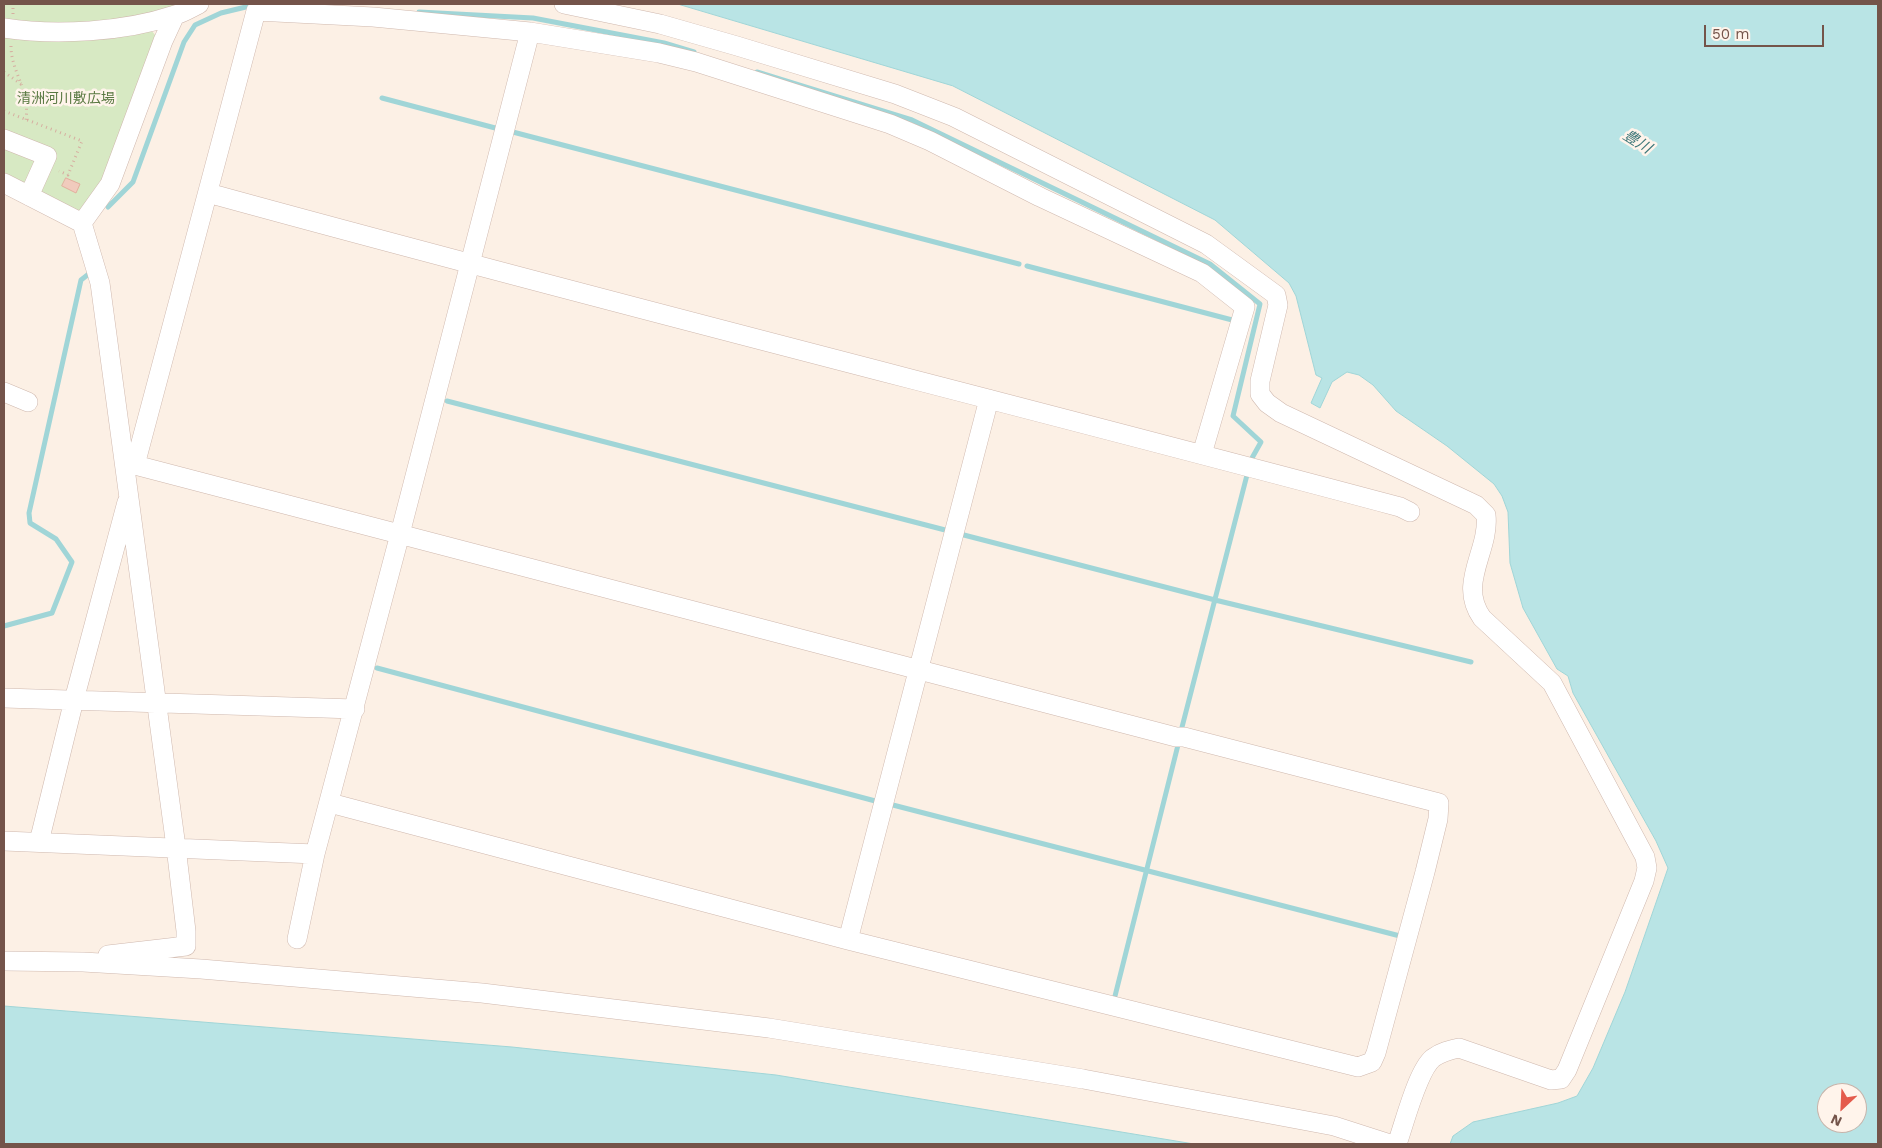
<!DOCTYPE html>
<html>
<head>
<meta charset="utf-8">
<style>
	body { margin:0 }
	#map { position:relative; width:1882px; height:1148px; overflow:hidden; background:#fcf0e5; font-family:"Work Sans",sans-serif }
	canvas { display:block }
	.frame { position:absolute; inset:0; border:5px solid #74544a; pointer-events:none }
	.north { position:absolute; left:1817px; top:1083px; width:50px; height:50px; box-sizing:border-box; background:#fff4eb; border:1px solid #c7b4ab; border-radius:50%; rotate:205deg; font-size:14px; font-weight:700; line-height:20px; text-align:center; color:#74544a }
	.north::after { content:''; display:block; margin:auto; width:18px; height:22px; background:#e45b4c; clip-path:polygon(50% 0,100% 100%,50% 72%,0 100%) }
	.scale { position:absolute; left:1704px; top:25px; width:120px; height:22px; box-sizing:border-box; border:2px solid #74544a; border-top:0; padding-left:6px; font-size:15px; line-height:18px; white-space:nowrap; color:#74544a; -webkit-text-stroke:4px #fff4eb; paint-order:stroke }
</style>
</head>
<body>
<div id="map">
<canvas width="1882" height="1148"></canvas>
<div class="frame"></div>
<div class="north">N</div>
<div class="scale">50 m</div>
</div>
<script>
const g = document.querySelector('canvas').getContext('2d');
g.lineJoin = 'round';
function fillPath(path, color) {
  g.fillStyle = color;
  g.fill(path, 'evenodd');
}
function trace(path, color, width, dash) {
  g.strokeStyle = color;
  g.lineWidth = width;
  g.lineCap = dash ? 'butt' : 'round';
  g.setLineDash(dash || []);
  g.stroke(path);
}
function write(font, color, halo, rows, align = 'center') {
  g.font = font + ' "Work Sans","Noto Sans JP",sans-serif';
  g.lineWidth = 5;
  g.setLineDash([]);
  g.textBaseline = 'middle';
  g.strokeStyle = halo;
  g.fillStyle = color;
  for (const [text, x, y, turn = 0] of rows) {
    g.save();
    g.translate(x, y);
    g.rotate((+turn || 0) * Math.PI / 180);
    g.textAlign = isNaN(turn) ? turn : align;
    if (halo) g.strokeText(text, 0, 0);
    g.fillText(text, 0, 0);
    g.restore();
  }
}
fillPath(new Path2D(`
	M4,4H177C132,31 56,24 4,24Z
	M151,30L156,36L106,179L79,211L4,175V33Z`), '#d7e9c3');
const water = new Path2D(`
	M678,4H1878V1144H1450L1453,1136L1473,1122L1558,1103L1577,1096L1593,1068L1625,992L1668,868L1656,841L1573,693L1568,676L1557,669L1523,608L1510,563L1508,512L1502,496L1494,484L1447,446L1396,411L1373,385L1359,375L1347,372L1332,382L1320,408L1311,403L1322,378L1316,375L1296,296L1289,283L1215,220L953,86ZM1827,1093H1857V1123H1827Z
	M4,1006L512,1047L776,1075L1194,1144H4Z`);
fillPath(water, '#b9e4e5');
trace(water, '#a0d5d7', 1);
trace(new Path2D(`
	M419,12L533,18L664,43L694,52
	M757,72L912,120L1210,264L1260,304L1233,416L1261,442L1252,458
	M382,98L499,129
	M509,131L1019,264
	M108,207L133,182L184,42L195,25L221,13L254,5
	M1027,266L1236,321
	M447,401L949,531
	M960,534L1215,600L1471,662
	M4,626L52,613L72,562L56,539L30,523L29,513L81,280L90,273
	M377,668L879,802
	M1181,731L1247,475
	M889,804L1400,936
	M1115,996L1178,745`), '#a0d5d7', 5);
const building = new Path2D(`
	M66,178L80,184L76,193L62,186Z`);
fillPath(building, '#f1cbbd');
trace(building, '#e3af9d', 1);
const minor = new Path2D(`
	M564,4L660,24L737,46L895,94L954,117L1206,244L1276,295L1278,305L1260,381V394L1267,403L1281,413L1476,505L1486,515C1490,551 1457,583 1482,618L1552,683L1645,857L1647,868L1644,881L1567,1070L1561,1079L1551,1080L1459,1048C1450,1050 1441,1052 1433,1058C1418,1070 1405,1121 1398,1141L1391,1144
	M4,28C56,36 124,32 175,15C183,13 191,8 199,4
	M4,139L47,156L29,196
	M4,183L82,223L100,283L176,847L186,931V946L108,955
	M208,193C604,302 1003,401 1400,507L1410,512
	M82,223L110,184L163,41L175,15
	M4,392L28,402
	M125,463L135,465L256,11L373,17L530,32L659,53L696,62L890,124L930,141L1040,197L1202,273L1245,307L1202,454
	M135,465L1176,737H1184L1439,803L1438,819L1425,872L1376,1053L1372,1062L1358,1067L848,940L330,803
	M4,698L355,709
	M4,841L315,854
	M39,842L74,700L127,502
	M297,939L315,854L400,534L530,32
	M848,940L989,399
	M4,961L83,962L201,969L482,993L769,1028L1083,1079L1334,1126L1390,1144`);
trace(minor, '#cfb8ae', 20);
trace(new Path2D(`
	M13,14V4
	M11,46C11,72 30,89 26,120
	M4,72L21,84
	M4,111L82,141L68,175L59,171`), '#d6aea0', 3, [1, 4]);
trace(minor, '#fff', 19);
write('14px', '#5a7942', '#fff4eb', [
	["清洲河川敷広場",66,99]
]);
write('italic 15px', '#3e7779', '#fff4eb', [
	["豊川",1637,142,32]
]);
</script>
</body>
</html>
